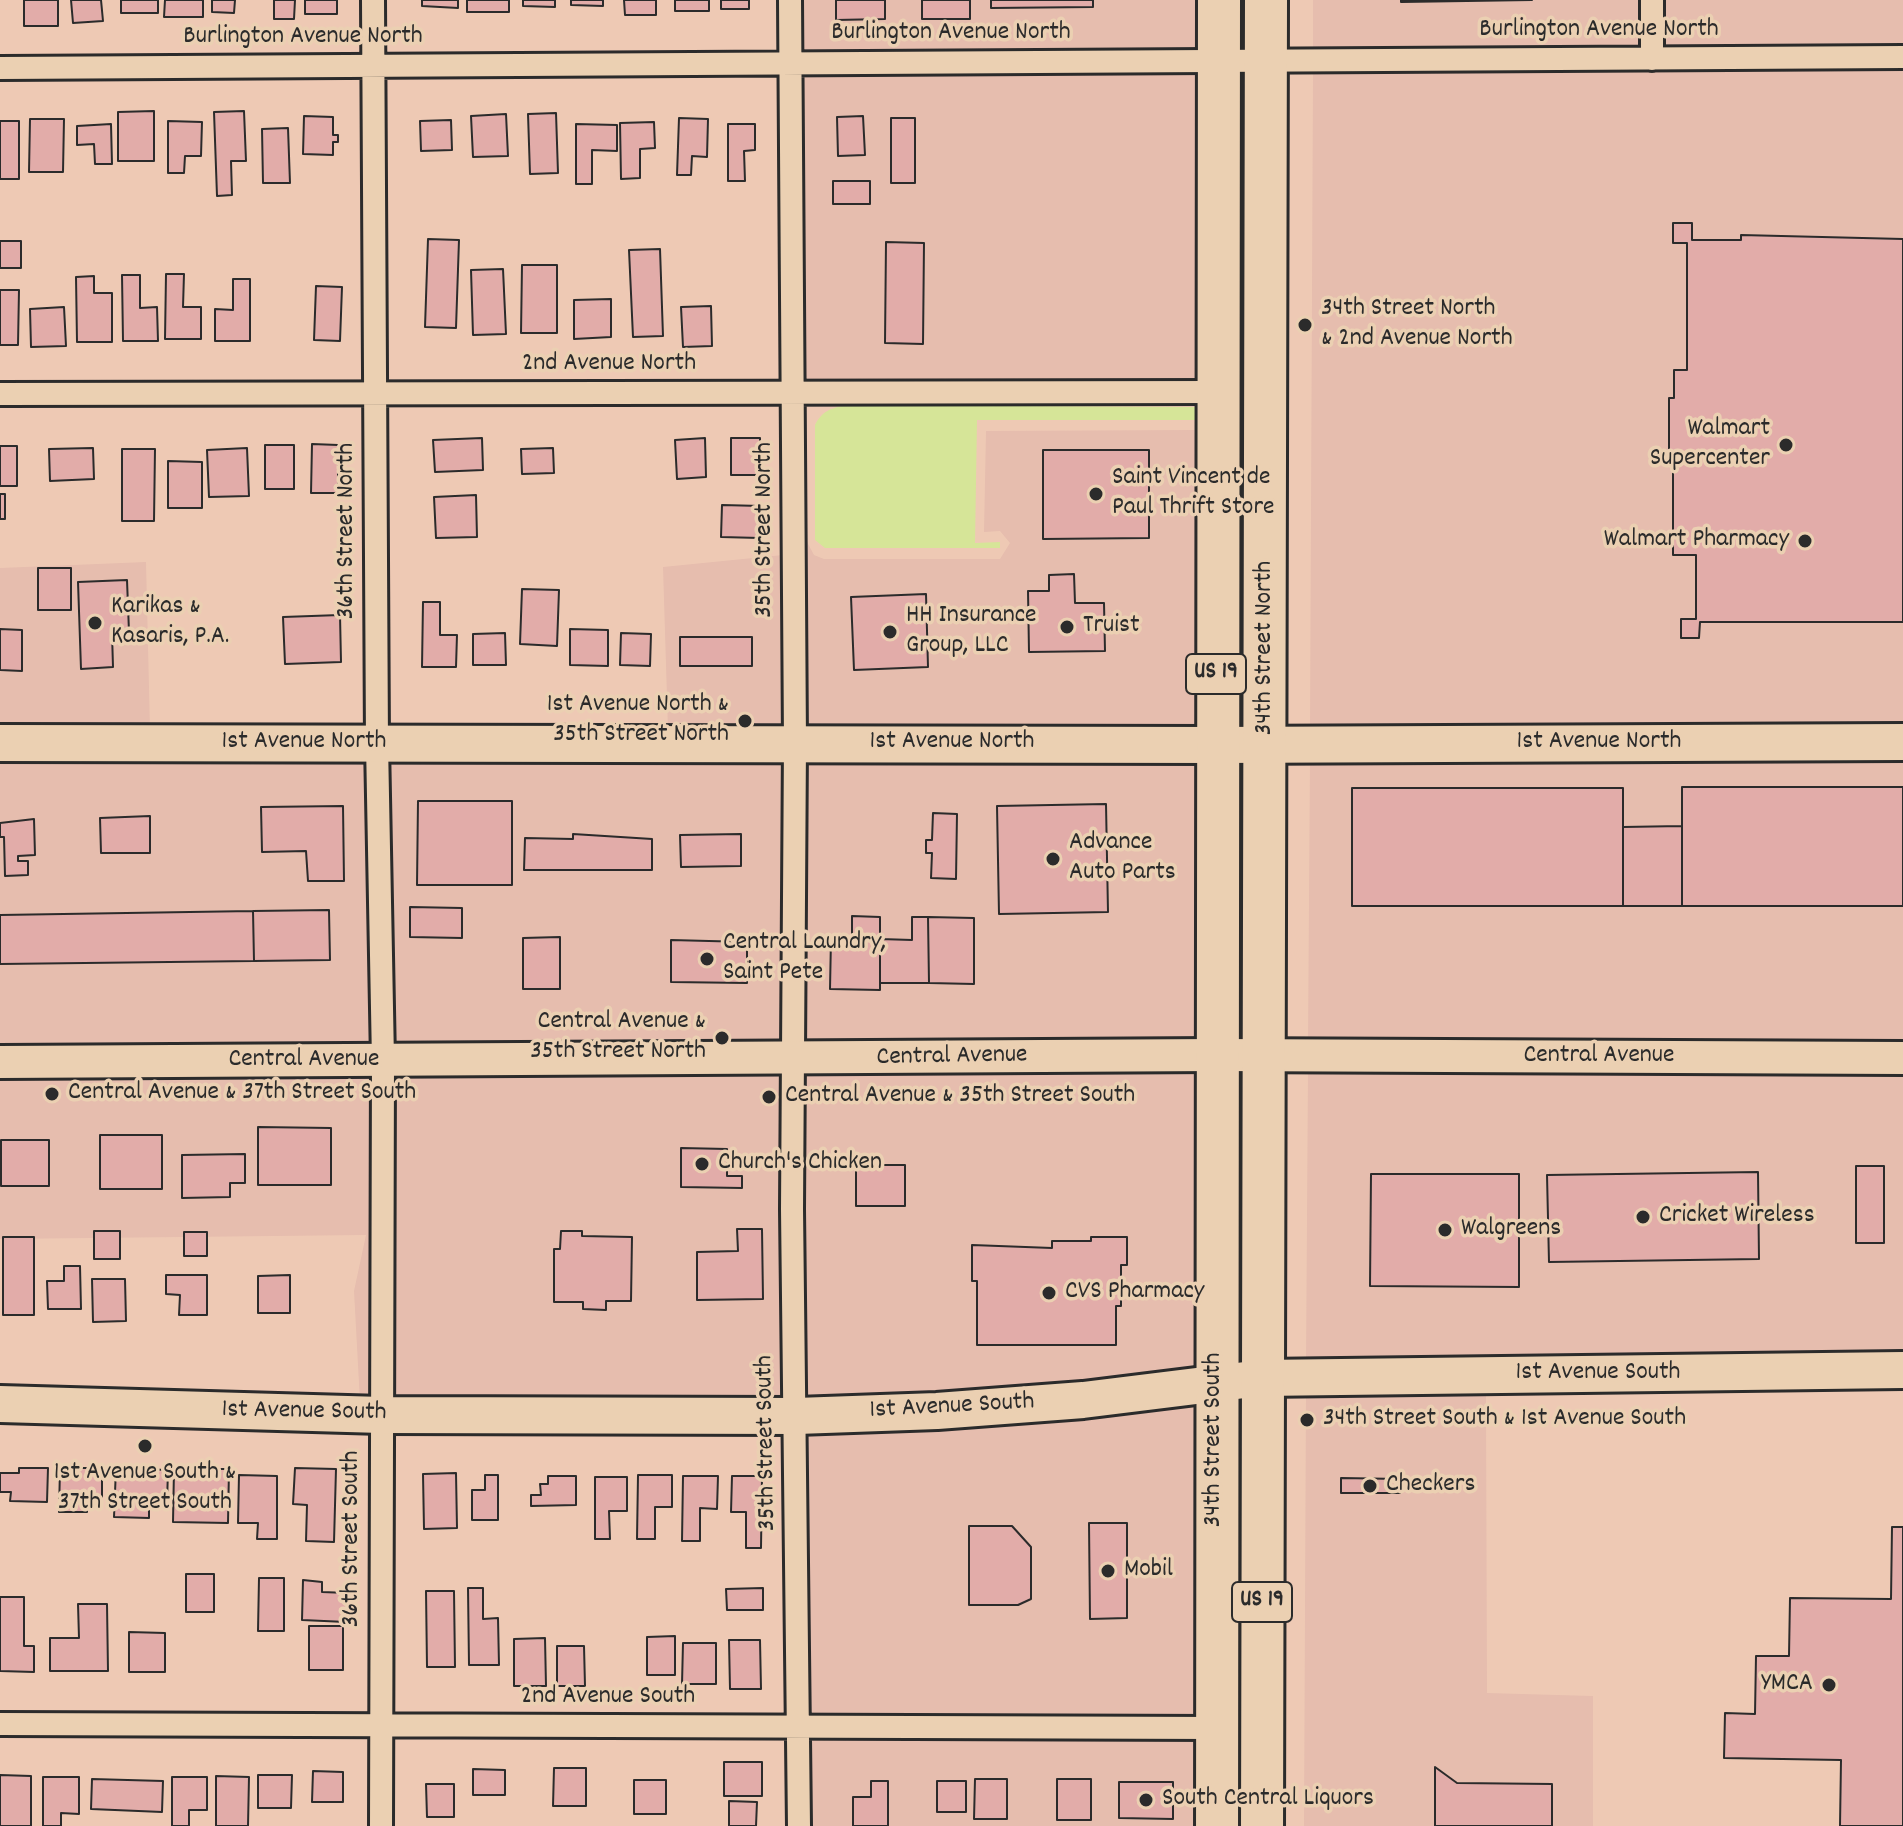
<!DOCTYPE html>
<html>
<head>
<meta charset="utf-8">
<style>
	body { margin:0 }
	canvas { display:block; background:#eec9b4 }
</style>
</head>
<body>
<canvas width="1903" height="1826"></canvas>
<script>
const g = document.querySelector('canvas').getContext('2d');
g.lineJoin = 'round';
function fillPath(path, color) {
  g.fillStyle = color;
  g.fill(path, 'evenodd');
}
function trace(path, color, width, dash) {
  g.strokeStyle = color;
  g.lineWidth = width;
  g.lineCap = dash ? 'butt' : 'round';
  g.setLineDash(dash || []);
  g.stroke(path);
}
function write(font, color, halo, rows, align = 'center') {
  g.font = font + ' Dekko,sans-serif';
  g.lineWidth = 7;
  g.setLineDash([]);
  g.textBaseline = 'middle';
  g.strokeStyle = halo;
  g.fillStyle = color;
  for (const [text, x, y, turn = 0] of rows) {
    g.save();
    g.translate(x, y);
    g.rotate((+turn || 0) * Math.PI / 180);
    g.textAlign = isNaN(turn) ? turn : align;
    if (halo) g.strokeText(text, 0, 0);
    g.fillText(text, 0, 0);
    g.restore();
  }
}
fillPath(new Path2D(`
	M804,0H1204V48L804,51Z
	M1313,0H1641L1640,46L1313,48Z
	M1663,0H1903V45L1663,46Z
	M1903,70V729L1310,732L1313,73Z
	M1204,74L1206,380L805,379L804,76Z
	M1205,420V733L806,730V540L814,555L824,559H1000L1010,543L1000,531L984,532L986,431L1195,430Z
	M783,555V730H668L663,567Z
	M146,562L150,730H0V568Z
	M1903,754V1045L1308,1043L1310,758Z
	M783,755V1047L394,1048L388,756Z
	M806,755L1205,758V1042L806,1047Z
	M0,756H366L371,1048L0,1050Z
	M1205,1068L1203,1371L1082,1387L808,1403L803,1209L806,1072Z
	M1308,1068L1903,1070V1358L1306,1364Z
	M783,1073L781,1209L785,1403L393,1402L394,1074Z
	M371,1074L370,1402H360L354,1291L366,1235L0,1239V1075Z
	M1903,1387L1486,1395L1487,1693L1593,1696V1826H1304L1306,1390Z
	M1203,1397L1205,1715L810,1714L808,1428Z
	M810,1740L1205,1741V1826H810Z`), '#e6bdae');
fillPath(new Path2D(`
	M846,405L1196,407V420H977L975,543L1000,542V548H825L815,540V425C822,411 831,408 846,405Z`), '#d6e598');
const building = new Path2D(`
	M24,0H58V26H24Z
	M71,0H101L103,21L73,23Z
	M121,0H158V13H121Z
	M165,0H203V17H164Z
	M212,0H235L234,13L212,12Z
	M274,0H295L294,19H274Z
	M305,0H337V14H305Z
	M422,0H458V8L422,6Z
	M467,0H509V12H467Z
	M523,0H555V7L523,6Z
	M571,0H603V6L571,5Z
	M624,0H656V15H625Z
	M675,0H709V11H675Z
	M721,0H749V9H721Z
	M836,0H885V19L836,20Z
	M922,0H970V19H922Z
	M991,0H1093V7L991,8Z
	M1401,0H1532L1401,2Z
	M154,111V161H118V112Z
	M244,111L246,161H231L232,195L217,196L214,112Z
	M556,113L558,173L530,174L528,114Z
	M506,114L508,156L473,157L471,116Z
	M304,116L333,117V135H338V142H333V155L303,154Z
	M863,116L865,155L838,156L837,117Z
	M679,118L708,119L707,157L692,156L691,175H677Z
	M891,118H915V183H891Z
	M30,119H64L63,172H29Z
	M451,120L452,150L421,151L420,121Z
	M0,121H19V179H0Z
	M168,121L202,122L201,156H185L184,173H168Z
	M654,122L655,148L640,149V178L621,179L620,123Z
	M111,124L112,164H95L94,144L77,145V126Z
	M576,124L617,125V151L592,150V184H576Z
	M728,124H755V150L744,151L745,181H728Z
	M288,128L290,183H263L262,129Z
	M833,181H870V204H833Z
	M1673,223H1692V240H1741V235L1903,239V622H1700L1699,638H1681V619H1696V555H1673V460H1669V398H1674V370H1687V243H1673Z
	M428,239L459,240L456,328L425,327Z
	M0,241H21V268H0Z
	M886,242L924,243L923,344L885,343Z
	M660,249L663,336L633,337L629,250Z
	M522,265H557V333H521Z
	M503,269L506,334L473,335L471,270Z
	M166,274H184L183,307H201V339H165Z
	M122,275H140V308L157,307L158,341H123Z
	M94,276V293H112V342H77L76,277Z
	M233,279H250V341H215V309L233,310Z
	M316,286L342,287L340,341L314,340Z
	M0,290H19L18,345H0Z
	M611,299V337L574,339V300Z
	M711,306L712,346L683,347L681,307Z
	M64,307L66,346L31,347L30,309Z
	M482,438L483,470L435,472L433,440Z
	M705,438L706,477L677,479L675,440Z
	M731,438H760V475H731Z
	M312,444L338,445V493H311Z
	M265,445H294V489H265Z
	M0,446H17V486H0Z
	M93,448L94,479L50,481L49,449Z
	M247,448L249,496L209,497L207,450Z
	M553,448L554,473L522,474L521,449Z
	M122,449H155L154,521H122Z
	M1043,450H1149V538L1043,539Z
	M168,461L202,462V508H168Z
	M0,494H5V519H0Z
	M476,495L477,537L436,538L434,497Z
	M722,505L761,506L760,538L721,537Z
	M38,568H71V610H38Z
	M1074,574L1075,603H1104L1105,651L1029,652L1028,591H1049V575Z
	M127,580L129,632L112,633L113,667L81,669L78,582Z
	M522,589L559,590L557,646L520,644Z
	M926,594L928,667L854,670L851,597Z
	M423,602H440V635H457L456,667H422Z
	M340,615L341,662L285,664L283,617Z
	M0,629L22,630V671L0,670Z
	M570,629L608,630V666L570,665Z
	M505,633L506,665H473V634Z
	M621,633L651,634L650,666L620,665Z
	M680,637H752V666H680Z
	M1682,787H1903V906H1682Z
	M1352,788H1623V906H1352Z
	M418,801H512V885H417Z
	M1106,804L1108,912L999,914L997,806Z
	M343,806L344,881H308L306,851L262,852L261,807Z
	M933,813L957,814L956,879L931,878L932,853H926V840H932Z
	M150,816V853H101L100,818Z
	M34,819L35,855L18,856V861H28V875L5,876L4,837H0V823Z
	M1682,826V906H1623V827Z
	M573,834L652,839V870H524L525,838L573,839Z
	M741,834V866L681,867L680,835Z
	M410,907L462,908V938L410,937Z
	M329,910L330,960L254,961L253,911Z
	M253,911L254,961L0,964V915Z
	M852,916L880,917V990L830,989L831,938H852Z
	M912,917H928L929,983H880V939L912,940Z
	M928,917L974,918V984L929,983Z
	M560,937V989H523V938Z
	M671,940L747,942V983L671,982Z
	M258,1127L331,1128V1185H258Z
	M100,1135H162V1189H100Z
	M1,1140H49V1186H1Z
	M681,1148L727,1149V1176H742V1188L681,1187Z
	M245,1154V1183H230V1197L182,1198V1155Z
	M856,1165H905V1206H856Z
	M1856,1166H1884V1243H1856Z
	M1758,1172L1759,1259L1549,1262L1547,1175Z
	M1371,1174H1519V1287L1370,1286Z
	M737,1229H762L763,1299L697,1300V1252L738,1251Z
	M94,1231H120V1259H94Z
	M561,1231H582V1236L632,1237L631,1301H606V1310L583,1309V1302H554V1249H560Z
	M184,1232H207V1256H184Z
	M3,1237H34V1315H3Z
	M1091,1237H1127V1265H1121V1306H1116V1345H977V1281H972V1245L1052,1248V1241H1091Z
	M64,1266H80L81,1309H48L47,1281H64Z
	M166,1275H207V1315H179L180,1295L166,1294Z
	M290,1275V1313H258V1276Z
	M92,1279H125L126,1321L93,1322Z
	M19,1468H48L47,1502L10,1501L11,1492H0V1473H19Z
	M60,1468H102V1497H87V1512H59Z
	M116,1468L168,1470L167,1503L149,1502V1518L114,1517Z
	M295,1468L336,1469L334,1542L306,1541L307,1505L293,1504Z
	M174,1469H229L228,1523L173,1522Z
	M456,1473L457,1528L424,1529L423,1474Z
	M239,1475L277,1476V1539H257L258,1523H238Z
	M485,1475H498V1520H472V1490H485Z
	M638,1475H672V1507H655V1539H637Z
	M548,1476H576V1505L531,1506V1495H541L540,1484H548Z
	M683,1476H718L717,1509L700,1508V1541H682Z
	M732,1476H762L761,1548H746V1512H731Z
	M595,1477H627V1511H609L610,1539H595Z
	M1341,1478L1400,1479V1493H1341Z
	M1089,1523H1127V1618L1090,1619Z
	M969,1526H1012L1031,1547V1599L1018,1605H969Z
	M1892,1527H1903V1826H1840L1841,1760L1724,1758L1725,1713L1755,1714L1756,1656H1789L1790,1598L1891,1599Z
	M186,1574H214V1612H186Z
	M259,1578H284V1631H258Z
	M303,1580L322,1582V1592L348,1593L346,1622L302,1620Z
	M468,1588H483V1619L498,1618L499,1665H469Z
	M763,1588V1610H727L726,1589Z
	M426,1591H454L455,1667H427Z
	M0,1597H24V1646H34V1672L0,1671Z
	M78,1604H107L108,1671H50V1638H79Z
	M309,1626H343V1670H309Z
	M129,1632L165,1633V1672H129Z
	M675,1636V1675H647V1637Z
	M545,1638L546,1686H514V1639Z
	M729,1640H760L761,1689H730Z
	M683,1643H716V1684H682Z
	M557,1646H584L585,1686H557Z
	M724,1762H762V1796H724Z
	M1435,1767L1457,1783L1552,1784V1826H1435Z
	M554,1768H586V1806H553Z
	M473,1769L505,1770V1795H473Z
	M313,1771L343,1772V1802H312Z
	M0,1775L31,1776V1826H0Z
	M258,1775H292L291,1808H258Z
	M216,1776L249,1777L248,1826H216Z
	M43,1777H79V1814L61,1813V1826H43Z
	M172,1777H207V1810H189V1826H172Z
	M92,1779L163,1781L162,1812L91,1809Z
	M975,1779H1007V1819H974Z
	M1057,1779H1091V1820H1057Z
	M634,1780H666V1814H634Z
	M871,1781H888V1826H853V1797H871Z
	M937,1781H966V1812H937Z
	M1119,1782H1173V1819L1119,1818Z
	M426,1784H454V1817H427Z
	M729,1801L757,1802L756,1826H729Z`);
fillPath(building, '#e2aca9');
trace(building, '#2b2b2b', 2);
const street = new Path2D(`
	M373,0L377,743L383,1061L381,1826
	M790,0L795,742L792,1209L799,1826
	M1652,59V0
	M0,68L1903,57
	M0,394L1218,392
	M0,1724L1216,1728`);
const secondary = new Path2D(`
	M0,1062L1216,1055L1903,1058`);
const primary = new Path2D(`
	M0,743L1216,745L1903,742
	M0,1404L382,1415L797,1416L937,1411L1083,1400L1261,1378L1903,1370`);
const highway = new Path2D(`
	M1217,1826L1219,0
	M1262,1826L1266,0`);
trace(street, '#2b2b2b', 28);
trace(secondary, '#2b2b2b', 38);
trace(primary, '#2b2b2b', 42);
trace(highway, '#2b2b2b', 48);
trace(street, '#ebd0b2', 22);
trace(secondary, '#ebd0b2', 32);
trace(primary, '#ebd0b2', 36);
trace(highway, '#ebd0b2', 42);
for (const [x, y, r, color] of [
	[1305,325,8,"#2b2b2b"],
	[1786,445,8,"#2b2b2b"],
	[1096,494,8,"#2b2b2b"],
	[1805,541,8,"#2b2b2b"],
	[95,623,8,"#2b2b2b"],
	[1067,627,8,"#2b2b2b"],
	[890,632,8,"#2b2b2b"],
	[745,721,8,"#2b2b2b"],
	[1053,859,8,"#2b2b2b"],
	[707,959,8,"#2b2b2b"],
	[722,1038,8,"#2b2b2b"],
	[52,1094,8,"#2b2b2b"],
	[769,1097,8,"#2b2b2b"],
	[702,1164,8,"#2b2b2b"],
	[1643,1217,8,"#2b2b2b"],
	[1445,1230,8,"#2b2b2b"],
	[1049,1293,8,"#2b2b2b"],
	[1307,1420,8,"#2b2b2b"],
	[145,1446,8,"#2b2b2b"],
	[1370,1486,8,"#2b2b2b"],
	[1108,1571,8,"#2b2b2b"],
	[1829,1685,8,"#2b2b2b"],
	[1146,1800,8,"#2b2b2b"]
]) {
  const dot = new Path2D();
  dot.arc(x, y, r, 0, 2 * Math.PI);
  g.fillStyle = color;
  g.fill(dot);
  trace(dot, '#ebd0b2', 3);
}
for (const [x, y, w] of [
	[1216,674,60],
	[1262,1602,60]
]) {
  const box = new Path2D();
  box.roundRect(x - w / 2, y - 20, w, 40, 6);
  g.fillStyle = '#ebd0b2';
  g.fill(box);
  trace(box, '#2b2b2b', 2);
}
write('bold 24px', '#2b2b2b', null, [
	["US 19",1216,674],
	["US 19",1262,1602]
]);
write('26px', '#2b2b2b', '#ebd0b2', [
	["Burlington Avenue North",1599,31],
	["Burlington Avenue North",951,34],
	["Burlington Avenue North",303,38],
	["2nd Avenue North",609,365],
	["35th Street North",766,530,-90],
	["36th Street North",348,531,-90],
	["34th Street North",1266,648,-90],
	["1st Avenue North",304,743],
	["1st Avenue North",952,743],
	["1st Avenue North",1599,743],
	["Central Avenue",1599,1057],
	["Central Avenue",952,1058,-1],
	["Central Avenue",304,1061],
	["1st Avenue South",1598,1374],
	["1st Avenue South",952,1408,-3],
	["1st Avenue South",304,1413,1],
	["34th Street South",1215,1440,-90],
	["35th Street South",768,1443,-91],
	["36th Street South",353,1539,-90],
	["2nd Avenue South",608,1698]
]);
write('26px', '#2b2b2b', '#ebd0b2', [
	["34th Street North",1321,310],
	["& 2nd Avenue North",1321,340],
	["Walmart",1770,430,"right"],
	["Supercenter",1770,460,"right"],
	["Saint Vincent de",1112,479],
	["Paul Thrift Store",1112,509],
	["Walmart Pharmacy",1789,541,"right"],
	["Karikas &",111,608],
	["Kasaris, P.A.",111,638],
	["HH Insurance",906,617],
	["Group, LLC",906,647],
	["Truist",1083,627],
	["1st Avenue North &",729,706,"right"],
	["35th Street North",729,736,"right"],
	["Advance",1069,844],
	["Auto Parts",1069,874],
	["Central Laundry,",723,944],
	["Saint Pete",723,974],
	["Central Avenue &",706,1023,"right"],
	["35th Street North",706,1053,"right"],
	["Central Avenue & 37th Street South",68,1094],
	["Central Avenue & 35th Street South",785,1097],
	["Church's Chicken",718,1164],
	["Cricket Wireless",1659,1217],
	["Walgreens",1461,1230],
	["CVS Pharmacy",1065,1293],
	["34th Street South & 1st Avenue South",1323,1420],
	["1st Avenue South &",145,1474,"center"],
	["37th Street South",145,1504,"center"],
	["Checkers",1386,1486],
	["Mobil",1124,1571],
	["YMCA",1813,1685,"right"],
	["South Central Liquors",1162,1800]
], 'left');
</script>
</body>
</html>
